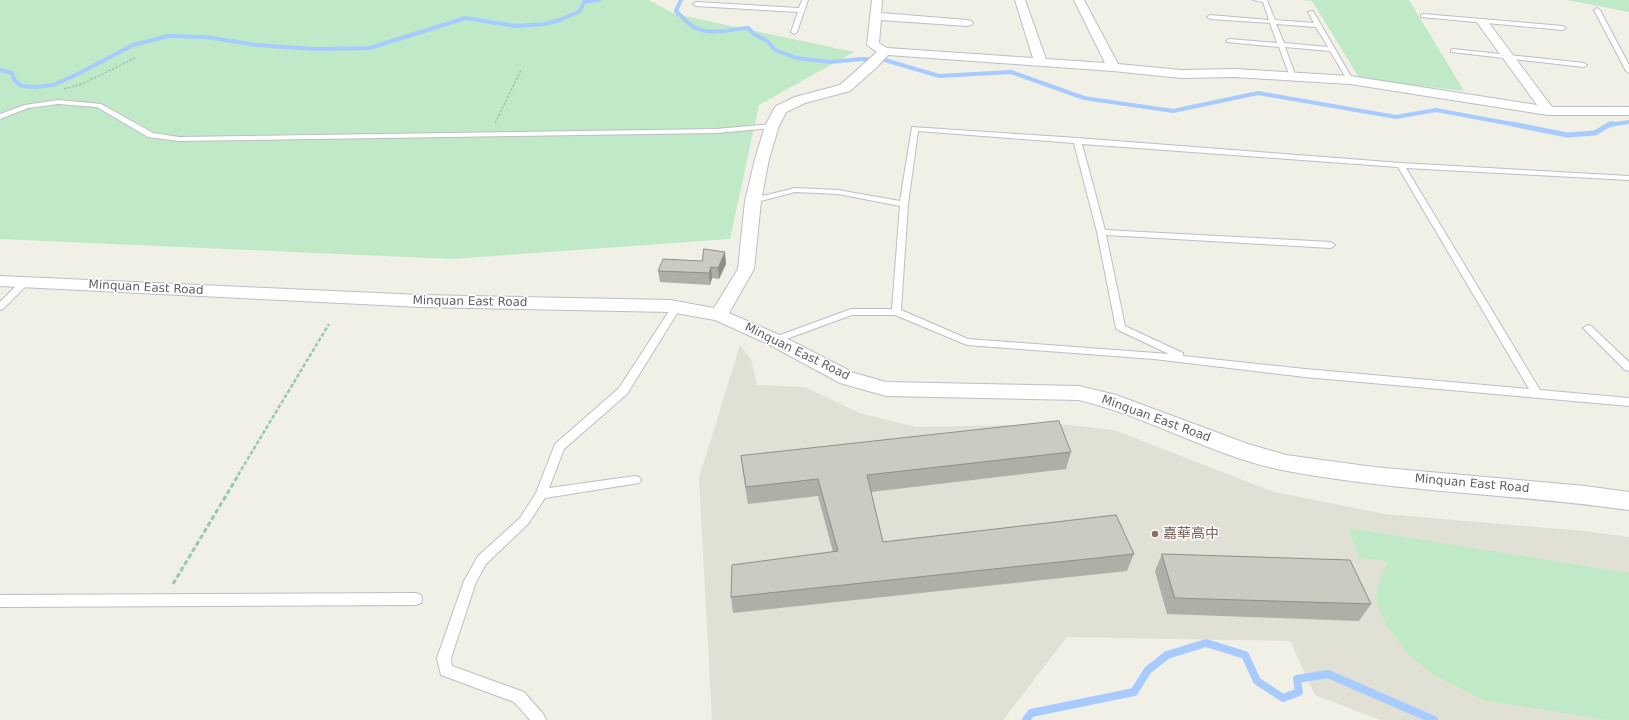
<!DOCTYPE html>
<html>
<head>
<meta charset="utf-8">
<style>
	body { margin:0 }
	canvas { display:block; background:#f1f0e6 }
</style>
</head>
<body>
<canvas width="1629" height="720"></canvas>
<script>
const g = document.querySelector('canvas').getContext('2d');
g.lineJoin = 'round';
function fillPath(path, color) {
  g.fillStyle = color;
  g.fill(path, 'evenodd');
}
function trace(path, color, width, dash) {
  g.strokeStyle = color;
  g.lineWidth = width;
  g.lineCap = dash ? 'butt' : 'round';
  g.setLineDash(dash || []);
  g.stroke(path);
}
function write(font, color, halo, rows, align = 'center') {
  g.font = font + ' "DejaVu Sans","Noto Sans TC",sans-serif';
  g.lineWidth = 3;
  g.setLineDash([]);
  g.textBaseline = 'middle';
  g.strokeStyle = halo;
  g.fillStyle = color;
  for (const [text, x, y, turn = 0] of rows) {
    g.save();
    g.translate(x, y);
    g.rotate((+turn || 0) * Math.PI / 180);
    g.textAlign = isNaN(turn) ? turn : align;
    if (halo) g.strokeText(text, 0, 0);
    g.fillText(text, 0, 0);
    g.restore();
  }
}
fillPath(new Path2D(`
	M740,345L751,359L757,385L805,387L859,413L916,427L1059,424L1114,430L1274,492L1384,514L1584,531L1629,537V720H1380L1315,695L1290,641L1067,637L1003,720H712L699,478Z`), '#e1e0d4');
fillPath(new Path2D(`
	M0,0H649L675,14L854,52L759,105L730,239L452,259L0,239Z
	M1300,0H1409L1464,91L1360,79L1312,1Z
	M1567,0H1629V12Z
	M1348,528L1629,573V720H1608L1483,700L1434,675L1409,655L1387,626L1376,600L1377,586L1388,561L1359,558Z`), '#c0eac7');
trace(new Path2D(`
	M681,0L676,11C682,17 689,26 698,29C713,35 733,29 748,28L754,34L767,41L775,50L796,58L831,62L861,59L885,60L939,76L1011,72L1084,98L1173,111L1258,93L1396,117L1436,110L1517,125
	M0,70L12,73L15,81L22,86L36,87L53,85L76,75L133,45L168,36L206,37L256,45L315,49L370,48L465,18L516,26L544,24L560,20L580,11L584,2L599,0
	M1609,125L1629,122`), '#a7cbff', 4);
trace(new Path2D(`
	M1512,124L1567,135L1595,133L1610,124H1614`), '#a7cbff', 5);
trace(new Path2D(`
	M1026,720L1031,713L1134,692L1148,670L1167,655L1206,643L1245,655L1257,681L1283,698L1299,692L1297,679L1328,674L1434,720`), '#a7cbff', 8);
const service = new Path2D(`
	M802,0H808L797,32L794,34L791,32L798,12L696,6L693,4L696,2L799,8Z
	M1253,0H1267L1275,20L1314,23L1308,12L1313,11L1353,80L1352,81H1348L1330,51L1285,47L1296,77L1293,79L1290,77L1279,47L1227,42L1226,41L1229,39L1277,43L1270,23L1210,19L1207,17L1210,15L1269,20L1263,2ZM1276,24L1316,27L1328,47L1284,43Z
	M1597,8L1600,10L1629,65V73L1626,71L1594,10Z
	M1423,14L1563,26L1566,28L1563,30L1421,17V15Z
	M1453,49L1584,63L1587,65L1584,67L1451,52V50Z
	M58,100L101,104L153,133L179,137L716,129L772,124L776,126L772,128L716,133L179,141L148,137L97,107L58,104L28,108L0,119V114L25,105Z
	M912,127L1077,138L1401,163L1629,176V180L1406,168L1540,390L1629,398V406L1305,377L1154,359L967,345L895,315H852L778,342H772L770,340L772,338L851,309H892L900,206L838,194L795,192L753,203L749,201L750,199L795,188L838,190L900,201ZM918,131L1074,143L1097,232L1116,328L1118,330L1169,354L968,339L901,310L908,204ZM1082,144L1398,167L1529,389L1305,369L1183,356V353L1125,326L1106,235L1331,248L1335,245L1331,242L1105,230Z
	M24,280L29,283L3,309L0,310V302L21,281Z
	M676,304L681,307L627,394L564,449L549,488L635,476L639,477L641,480L639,483L545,498L528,524L486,564L476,582L451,658L452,666L524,692L544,715L546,720H530L514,702L441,675L437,658L464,581L478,556L520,518L536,493L555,444L619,388L673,305Z
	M1588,325L1591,326L1629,362V371L1625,370L1583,328Z
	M416,593L421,595L422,599L421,603L416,605L0,607V595Z`);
const minor = new Path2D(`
	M872,0H882L881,13L967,20L971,21L973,23L971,25L967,26L881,20L879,43L887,48L1033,58L1015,0H1025L1046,59L1105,63L1074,0H1084L1118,64L1181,70L1235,69L1350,76L1537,105L1476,21L1478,19H1486L1552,107H1629V115H1548L1350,84L1235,77L1181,78L1113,71L888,55L877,67L850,91L805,103L786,112L779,126L769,159L761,201L754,269L729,313L782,336L854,373L886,382L1079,386L1116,395L1248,444L1286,455L1374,467L1585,486L1629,492V510C1516,494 1400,492 1287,471C1216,458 1150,417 1079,400L886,396L840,383L768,344L715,320L670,312L421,307L0,286V276L421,295L670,300L714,308L738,269L745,201L755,159L765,126L774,109L776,106L795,97L840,85L877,52L867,45Z`);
trace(service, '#bdbec5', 2);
trace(minor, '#bdbec5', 2);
trace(new Path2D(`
	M64,89L82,84L135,58
	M495,123L521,70`), '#97c9ae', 1.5, [2.5, 1.5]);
trace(new Path2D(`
	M238,475L329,324`), '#97c9ae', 2.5, [4, 2]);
trace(new Path2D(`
	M173,584L239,474`), '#97c9ae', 3, [5, 2.5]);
fillPath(service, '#fff');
fillPath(minor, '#fff');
fillPath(new Path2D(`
	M726,264L719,279L712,278L710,285L660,282L658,271Z
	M1071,452L1066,469L871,492L883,542L1134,554L1127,571L733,613L731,597L833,552L818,496L748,504L743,473L741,456Z
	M1162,554L1371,604L1359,621L1167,614L1155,571Z`), '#afafa7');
fillPath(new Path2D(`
	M725,252L726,264L719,279L718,268Z
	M711,267L712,278L710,285L709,273Z`), '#8f8e88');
const building = new Path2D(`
	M704,249L725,252L718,268L711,267L709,273L658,271L663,259L702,261Z
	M1059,421L1071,452L867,475L883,542L1116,515L1134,554L731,597L732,565L838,551L818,479L746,487L741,456Z
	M1162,554L1350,560L1371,604L1175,598Z`);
fillPath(building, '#cccbc2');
trace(building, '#8f8e88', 1);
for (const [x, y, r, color] of [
	[1155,534,4,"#8d6e63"]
]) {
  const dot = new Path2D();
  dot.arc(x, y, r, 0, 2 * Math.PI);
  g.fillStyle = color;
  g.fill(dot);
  trace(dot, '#fff', 1.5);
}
write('12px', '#5d6067', '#fff', [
	["Minquan East Road",146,288,3],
	["Minquan East Road",470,302,1],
	["Minquan East Road",797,352,26],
	["Minquan East Road",1156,419,20],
	["Minquan East Road",1472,484,5]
]);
write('14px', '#785e54', '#fff', [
	["嘉華高中",1163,534]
], 'left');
</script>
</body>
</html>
